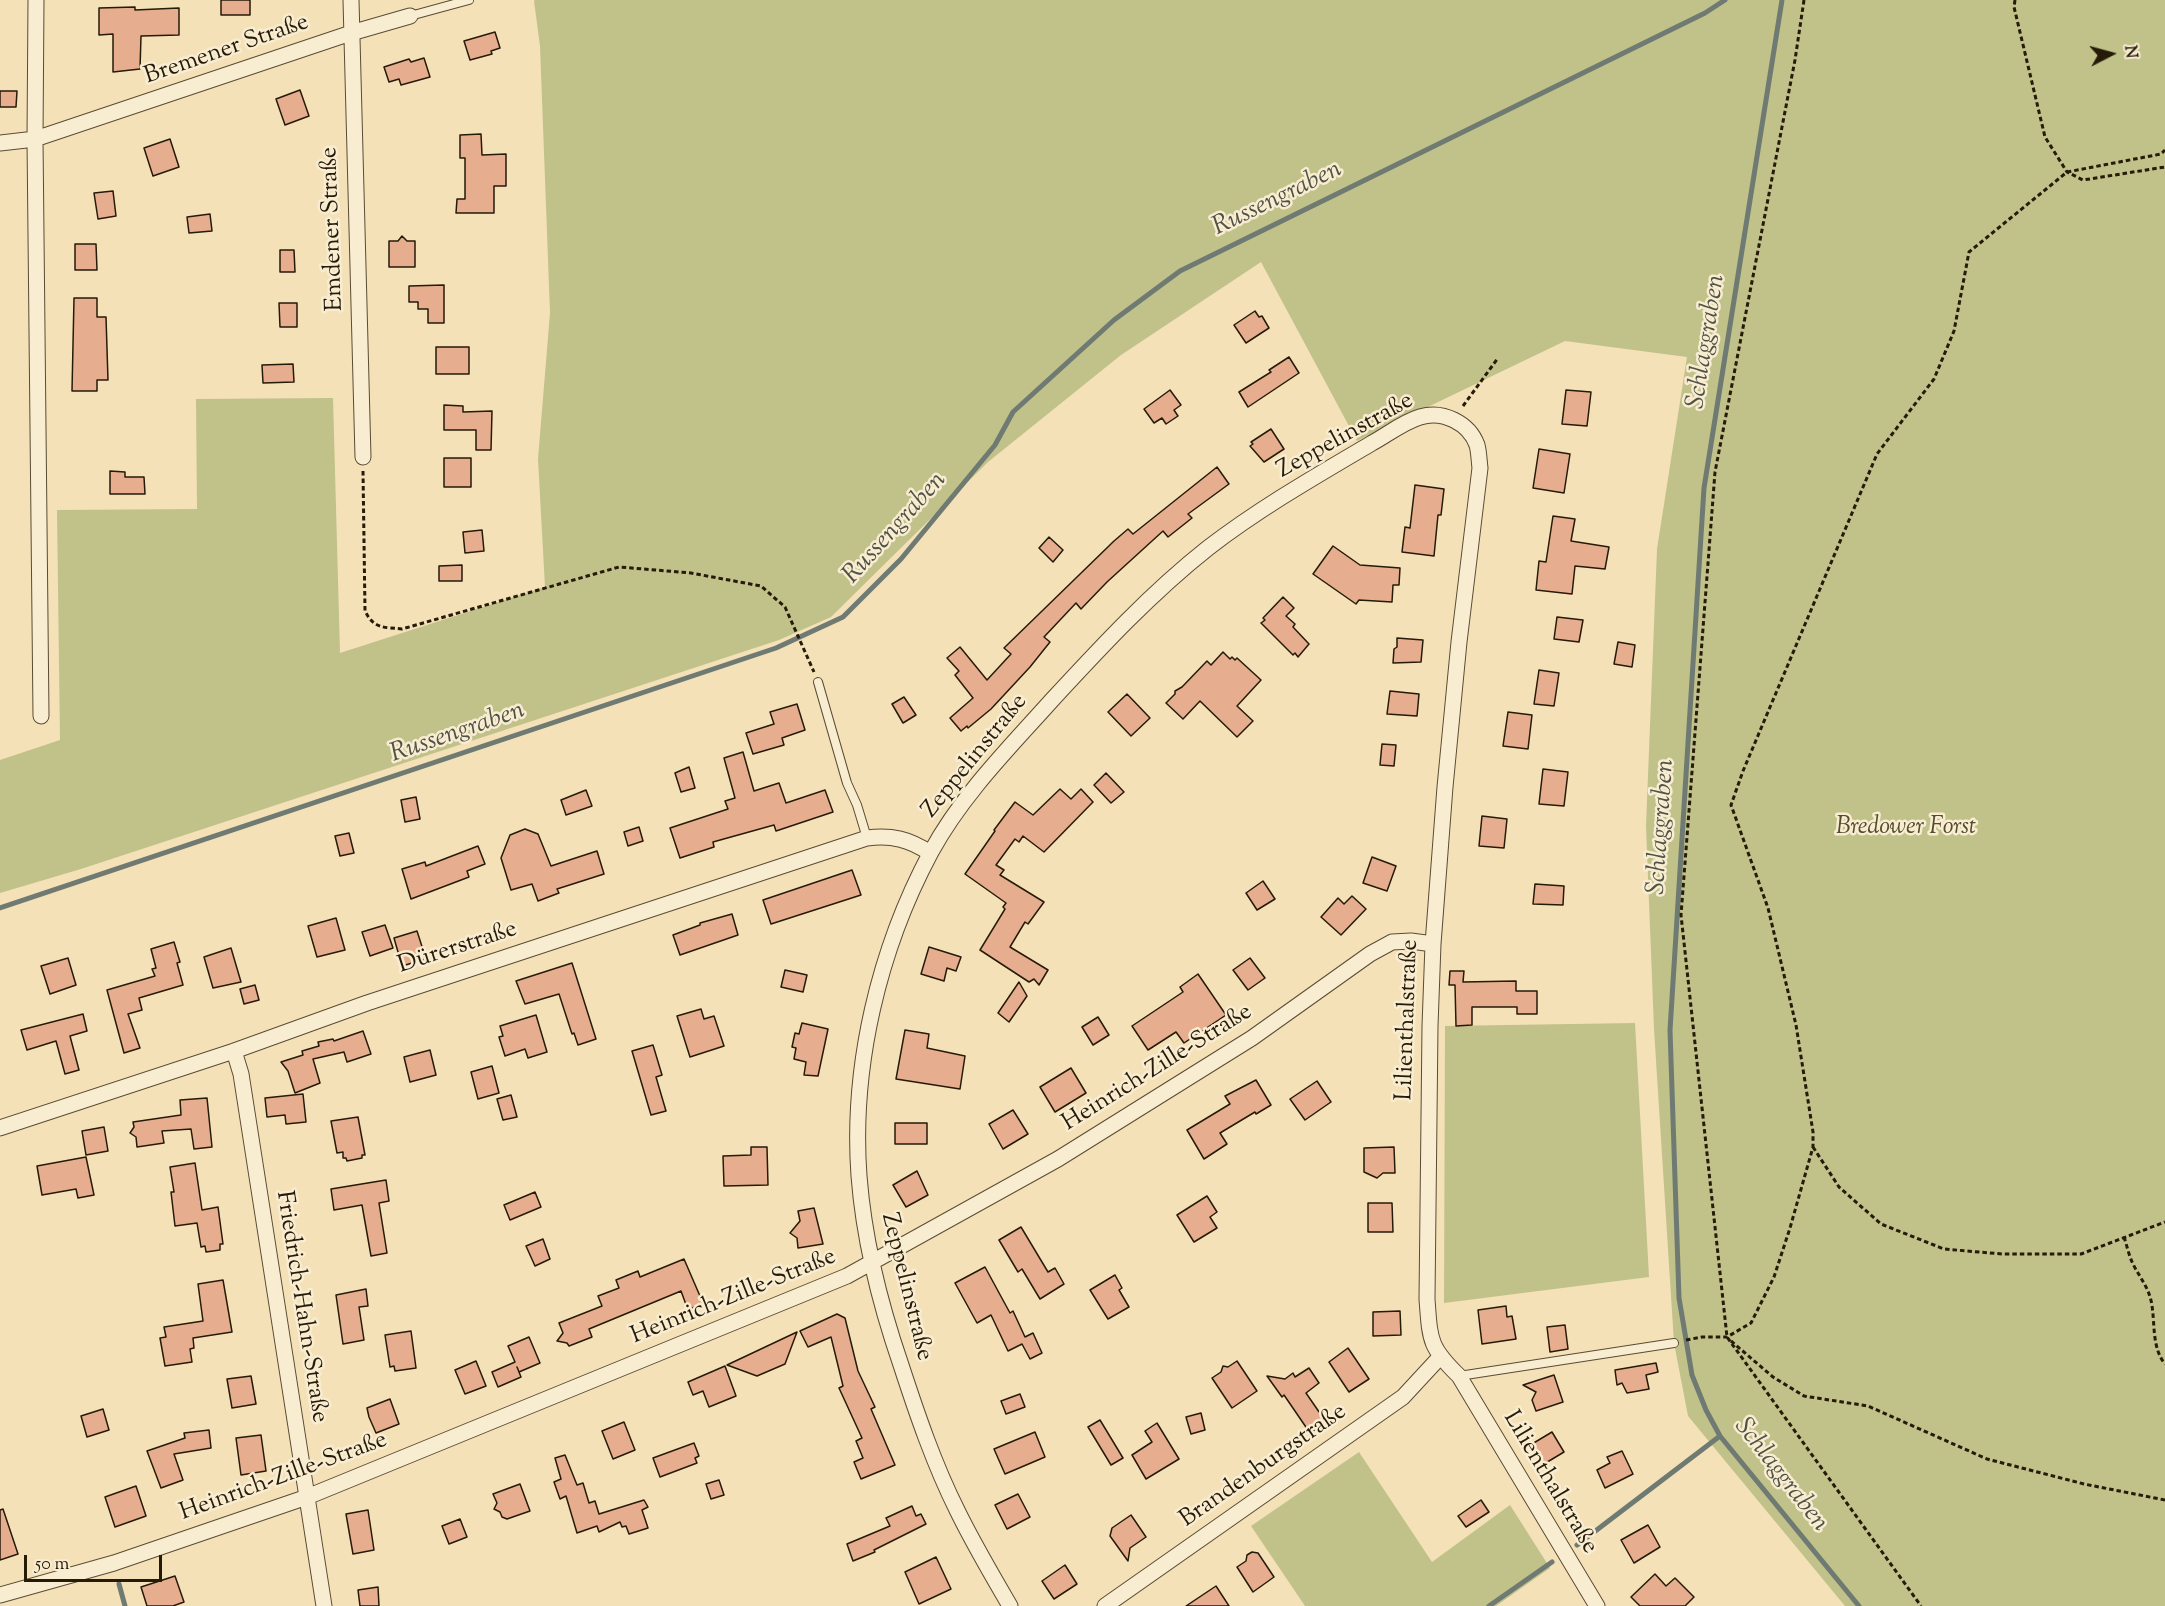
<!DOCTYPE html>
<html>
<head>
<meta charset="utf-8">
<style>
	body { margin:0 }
	#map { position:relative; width:2165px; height:1606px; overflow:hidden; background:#f4e1b8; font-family:"Sorts Mill Goudy",serif }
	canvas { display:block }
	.north { position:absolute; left:2081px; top:24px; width:60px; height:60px; -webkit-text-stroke:4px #f8ecd1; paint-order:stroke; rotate:84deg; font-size:16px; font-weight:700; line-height:24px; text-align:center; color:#261a08 }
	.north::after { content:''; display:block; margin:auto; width:21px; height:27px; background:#261a08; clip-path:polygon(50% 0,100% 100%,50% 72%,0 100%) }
	.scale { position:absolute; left:24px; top:1555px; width:138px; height:27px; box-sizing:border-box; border:3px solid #261a08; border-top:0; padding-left:8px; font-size:18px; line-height:21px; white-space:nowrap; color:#261a08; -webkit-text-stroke:4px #f8ecd1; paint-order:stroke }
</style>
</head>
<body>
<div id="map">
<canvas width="2165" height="1606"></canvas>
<div class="north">N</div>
<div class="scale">50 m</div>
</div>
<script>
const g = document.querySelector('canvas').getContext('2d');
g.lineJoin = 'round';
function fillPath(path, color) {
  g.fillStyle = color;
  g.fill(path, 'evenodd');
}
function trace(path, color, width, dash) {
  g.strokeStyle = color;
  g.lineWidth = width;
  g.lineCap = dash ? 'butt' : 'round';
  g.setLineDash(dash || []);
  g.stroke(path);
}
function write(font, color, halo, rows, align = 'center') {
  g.font = font + ' "Sorts Mill Goudy",serif';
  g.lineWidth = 5;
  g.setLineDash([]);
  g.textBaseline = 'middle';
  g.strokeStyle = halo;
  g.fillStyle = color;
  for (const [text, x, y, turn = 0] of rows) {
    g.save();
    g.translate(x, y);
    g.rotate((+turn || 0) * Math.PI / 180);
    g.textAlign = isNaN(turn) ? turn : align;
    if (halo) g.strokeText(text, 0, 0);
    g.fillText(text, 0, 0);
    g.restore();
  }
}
fillPath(new Path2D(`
	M535,0H2165V1606H1845L1688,1416L1674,1343L1654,1029L1646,826L1657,549L1687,357L1565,341L1357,441L1261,262L1121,355L988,462L831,617L779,640L81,869L0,893V760L60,740L57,510L197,509L196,399L333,398L340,653L545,587L538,459L550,313L540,46L534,1Z
	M1635,1023L1649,1277L1444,1303L1445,1026Z
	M1359,1452L1432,1562L1510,1505L1550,1568L1496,1606H1305L1251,1526Z`), '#c1c18a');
trace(new Path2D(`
	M1782,0L1704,488L1670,1030L1679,1298L1692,1375L1706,1410L1720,1436L1859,1606
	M0,908L776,648L843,617L901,559L995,445L1013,412L1114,320L1180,271L1705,13L1725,0
	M1577,1545L1720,1436
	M119,1584L125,1606
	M1489,1606L1552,1562`), '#6f7b72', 5);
const building = new Path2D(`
	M221,0H250V15H221Z
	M135,7V10L179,8V35L141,36L140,69L113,72V34L99,35V8Z
	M495,32L500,48L491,51L492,54L470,60L464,41Z
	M424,58L430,77L401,85L399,79L389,82L384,67L409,59L411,62Z
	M300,90L309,116L285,125L276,99Z
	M0,91H17L16,107H0Z
	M481,134L482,155L506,154V186H494V213H456L457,199H465V158H460V135Z
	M170,139L179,167L153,176L144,148Z
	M113,191L116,216L98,219L94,193Z
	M210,214L212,231L189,233L187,217Z
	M402,236L407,241H415V267H389V241H398Z
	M75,244H96L97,270H75Z
	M280,250H294L295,272H280Z
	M444,285V323H428V309H418V302H409V286Z
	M74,298H97V317H106L108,380H97V391H72Z
	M279,303H297V327H280Z
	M1255,311L1259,317L1262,316L1269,328L1246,343L1234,325Z
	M436,347H469V374H436Z
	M1289,357L1299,373L1248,407L1239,392L1271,372L1269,370Z
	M293,364L294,382L263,383L262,365Z
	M1170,390L1181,405L1174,410L1178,416L1166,424L1162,418L1154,423L1144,409Z
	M1566,390L1591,392L1587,426L1562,424Z
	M444,405L463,406V412L492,411L491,450H476V430H444Z
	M1271,429L1284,449L1264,462L1250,446L1253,444L1251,442Z
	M1539,449L1570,454L1564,493L1533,488Z
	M444,458H471V487H444Z
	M1217,467L1229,484L1188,514L1192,518L1168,537L1163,531L1107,582L1081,609L1076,603L1044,637L1050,642L1030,667L991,709L968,728L967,726L961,731L950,718L973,698L955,675L959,671L947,658L960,647L987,680L1011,654L1004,648L1114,541L1128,529L1133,534Z
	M110,471L125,472V477H144L145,494H110Z
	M1415,485L1444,489L1441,515H1438L1434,556L1402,552L1405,527L1410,528Z
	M1553,516L1575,519L1571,541L1609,547L1605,569L1575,566L1572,594L1536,590L1539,561L1546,562Z
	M482,530L484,551L465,553L463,532Z
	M1049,537L1063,550L1053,562L1039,548Z
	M1333,546L1360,565L1400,568L1399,585H1393L1392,602L1359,600L1356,604L1313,574Z
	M462,565V581H439V566Z
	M1283,597L1294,608L1286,616L1295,624L1293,627L1309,644L1298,657L1295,653L1293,655L1261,623L1265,620L1263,618Z
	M1557,617L1583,620L1579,642L1554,639Z
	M1397,638L1423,640L1421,662L1393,663L1394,649L1397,647Z
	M1618,642L1635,645L1632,667L1614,664Z
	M1223,652L1230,659L1232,657L1235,660L1237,658L1261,680L1237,706L1253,721L1237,737L1200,701L1183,719L1166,703L1175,694V691L1182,687L1207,661L1211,665Z
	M1539,670L1559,673L1554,706L1534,704Z
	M1390,691L1419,694L1417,716L1387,714Z
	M1127,694L1150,718L1131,736L1108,712Z
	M904,697L916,715L903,723L892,704Z
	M797,704L805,730L782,738L784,745L753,754L746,733L774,724L770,712Z
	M1508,712L1532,715L1528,749L1503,746Z
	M1382,744L1396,745L1394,766L1380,765Z
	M743,752L754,791L779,783L786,803L825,790L833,812L776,831L774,825L713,842L714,847L680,858L670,828L728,809L725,801L735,798L724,758Z
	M689,767L695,788L681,792L675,773Z
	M1543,769L1568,772L1564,806L1539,804Z
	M1106,773L1124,792L1111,803L1094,785Z
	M1060,789L1071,799L1081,789L1093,802L1044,852L1023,836L1019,842L1015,839L996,865L1004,870L1000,875L1044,902L1028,924L1025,922L1010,947L1048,970L1039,985L1034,979L1029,982L980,950L1005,909L1003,907L1006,903L965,874L995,831L994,830L1015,802L1033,815Z
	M586,790L592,806L566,815L561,800Z
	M416,797L420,819L405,822L401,800Z
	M1482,816L1507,819L1504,848L1479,846Z
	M639,827L643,841L628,846L624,832Z
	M525,829L538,834L551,866L597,851L604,874L557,889L559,893L538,901L532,884L511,890L501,858L510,835Z
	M349,833L354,853L340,856L335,836Z
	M478,846L485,864L467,871L469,877L411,899L402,869L425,862L426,866Z
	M1372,857L1396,866L1387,891L1363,883Z
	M852,870L861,895L771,924L763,900Z
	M1263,881L1275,899L1257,910L1246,893Z
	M1535,884L1564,886L1563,905L1533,904Z
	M1352,896L1366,909L1341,935L1321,917L1338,898L1344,904Z
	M732,914L738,935L680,955L673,935L700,925V923Z
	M336,918L345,950L317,957L308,926Z
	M385,925L393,948L370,956L362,932Z
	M417,931L426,959L402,966L394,938Z
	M174,942L180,962L177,963L183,985L139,998L142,1010L128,1014L140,1048L124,1053L107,990L155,976L152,969L156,968L151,949Z
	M929,947L961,957L956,971L947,968L944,981L921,974Z
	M231,948L241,982L213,988L204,957Z
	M68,958L76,985L50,994L41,966Z
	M1250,958L1265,978L1248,990L1233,970Z
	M572,963L596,1039L578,1045L574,1033L572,1034L559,994L525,1004L516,981Z
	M785,970L807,975L803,992L781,987Z
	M1450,971H1464L1463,982L1516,981V991H1537V1014H1517V1007H1472V1025L1456,1026L1455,985H1449Z
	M1198,974L1226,1015L1184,1043L1176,1032L1148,1050L1132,1026L1183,992L1180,987Z
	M1019,982L1027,996L1009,1022L998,1013Z
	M255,985L259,1000L244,1004L240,989Z
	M701,1009L704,1019L714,1016L724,1046L690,1057L677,1016Z
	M83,1014L87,1031L70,1036L79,1070L65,1074L56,1041L27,1050L21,1030Z
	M536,1015L547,1052L528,1058L525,1049L505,1056L499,1037L503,1036L500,1026Z
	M1098,1017L1109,1035L1093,1045L1082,1027Z
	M802,1023L828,1029L818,1076L804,1075L806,1062L794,1059L796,1048L792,1047L795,1033L799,1034Z
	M905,1030L929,1034L927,1048L965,1056L960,1089L896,1079Z
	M363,1031L371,1054L347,1062L344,1052L313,1059L320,1083L295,1093L288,1071L281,1062L303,1055L302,1051L319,1046L318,1042L333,1039L334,1041Z
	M653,1045L662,1075L656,1077L666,1111L651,1115L632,1051Z
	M430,1050L436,1075L410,1082L404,1057Z
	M492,1066L499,1093L478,1099L471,1072Z
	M1071,1068L1086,1093L1055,1112L1040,1087Z
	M1256,1080L1271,1105L1256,1114L1255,1112L1220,1133L1227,1144L1204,1159L1187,1130L1230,1104L1225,1096Z
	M1317,1081L1331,1102L1305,1120L1290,1099Z
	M303,1094L306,1122L286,1124L285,1115L267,1117L265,1098Z
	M511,1095L517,1117L503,1120L497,1099Z
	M207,1098L212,1147L194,1149L191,1129L162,1131L164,1143L137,1147L136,1137L130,1133L134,1127L133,1122L181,1115L180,1100Z
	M1013,1110L1028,1134L1003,1149L989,1124Z
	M358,1117L365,1155H362V1158L347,1161L346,1158H343V1152L337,1153L331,1121Z
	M895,1123H927V1144H895Z
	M104,1127L108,1151L86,1155L82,1131Z
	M751,1147H767L768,1185L724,1186L723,1156L751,1155Z
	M1394,1147L1395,1173H1383L1377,1178L1364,1172V1148Z
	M86,1157L94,1195L78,1198L76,1189L42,1195L37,1166Z
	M195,1163L202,1210L218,1207L223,1244H220V1250L206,1252L205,1246L201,1247L197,1223L175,1226L171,1192H174L170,1167Z
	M917,1171L928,1195L906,1207L893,1185Z
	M386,1180L389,1201L379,1203L387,1253L371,1256L362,1205L334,1210L331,1189Z
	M535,1192L541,1207L510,1220L504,1205Z
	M1207,1196L1217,1212L1210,1217L1217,1228L1194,1242L1177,1215Z
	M1368,1203H1392L1393,1232H1368Z
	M814,1208L823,1244L798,1248L797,1238L790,1233L800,1221L798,1211Z
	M1021,1227L1048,1272L1055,1268L1064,1284L1040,1299L1022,1269L1018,1272L999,1240Z
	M543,1239L550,1259L535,1266L526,1246Z
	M684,1259L703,1303L688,1310L681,1291L589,1329L592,1337L569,1346L567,1343L557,1341L563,1333L559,1323L602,1306L598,1296L619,1288L616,1280L638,1271L640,1277Z
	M985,1267L1010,1313L1013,1311L1025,1337L1033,1333L1042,1353L1030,1359L1022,1344L1008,1351L991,1315L977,1323L955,1283Z
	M1115,1275L1122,1288L1119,1290L1129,1307L1108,1319L1090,1290Z
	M223,1280L232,1332L193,1338L194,1348L190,1349L192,1362L165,1366L160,1338L166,1337L164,1327L203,1321L198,1284Z
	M366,1289L368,1306L359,1307L364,1340L343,1344L336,1295Z
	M1506,1306L1507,1317L1512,1316L1516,1339L1482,1344L1478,1310Z
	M1400,1311L1401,1335L1373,1336V1312Z
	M837,1314L845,1318L858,1371L875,1407L871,1409L895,1465L861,1479L854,1462L863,1458L856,1441L862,1438L839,1388L843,1386L831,1337L808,1347L800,1331Z
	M1565,1325L1568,1349L1550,1352L1547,1327Z
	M411,1331L416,1368L395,1371L394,1366L390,1367L385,1335Z
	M797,1332L785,1364L757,1376L727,1365Z
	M529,1337L540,1363L519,1372L517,1367L521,1377L498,1387L492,1372L515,1362L508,1346Z
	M1348,1348L1369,1379L1349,1392L1329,1362Z
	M476,1361L486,1386L465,1394L455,1370Z
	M1237,1361L1257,1391L1232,1408L1212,1378L1221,1372L1223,1366L1228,1367Z
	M1656,1363L1658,1372L1646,1375L1649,1389L1627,1393L1622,1383L1617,1385L1615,1370Z
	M725,1366L736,1396L709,1407L703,1391L693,1395L688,1382Z
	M1309,1368L1319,1383L1306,1393L1326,1422L1310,1433L1284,1395L1282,1397L1267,1376L1285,1379L1293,1373L1295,1377Z
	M1554,1375L1563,1402L1536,1411L1532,1400L1536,1392L1523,1385Z
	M251,1376L256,1404L232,1408L227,1379Z
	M1020,1394L1025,1407L1006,1414L1001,1401Z
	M390,1399L399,1424L376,1433L369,1417L367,1408Z
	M103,1409L109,1430L87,1437L81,1416Z
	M1201,1413L1205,1430L1191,1434L1186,1417Z
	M1100,1420L1123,1458L1111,1465L1088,1427Z
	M624,1422L635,1450L613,1459L602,1431Z
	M1157,1423L1179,1459L1146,1479L1132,1455L1152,1442L1145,1431Z
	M209,1430L211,1448L174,1454L183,1480L161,1488L147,1451L185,1438L184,1433Z
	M1035,1432L1045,1457L1005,1474L994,1449Z
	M1552,1432L1564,1452L1544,1464L1532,1444Z
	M261,1435L266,1471L241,1475L236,1438Z
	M694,1443L699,1456L695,1458L697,1463L660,1477L653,1458Z
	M1622,1451L1633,1474L1605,1488L1597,1470L1610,1463L1607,1457Z
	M565,1455L577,1485L583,1483L589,1503L595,1501L599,1514L644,1500L648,1507L642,1510L648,1528L629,1534L626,1526L622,1527L620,1522L599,1532L597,1526L577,1533L566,1496L560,1499L554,1482L561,1479L555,1458Z
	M719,1480L724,1495L711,1499L706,1484Z
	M520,1484L530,1511L507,1519L502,1517L500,1512L494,1509L497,1503L493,1494Z
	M136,1486L146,1516L115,1527L105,1497Z
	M1018,1494L1030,1517L1007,1529L995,1505Z
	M1481,1500L1489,1512L1466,1527L1458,1516Z
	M912,1506L916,1516L921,1514L926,1524L874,1550L875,1552L853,1561L847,1544L890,1526L886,1518Z
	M3,1509L18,1554L0,1560V1510Z
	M368,1510L374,1550L353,1554L346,1514Z
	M1131,1515L1146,1537L1130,1548L1128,1561L1110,1536L1112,1528Z
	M460,1519L467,1537L449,1544L442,1526Z
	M1648,1525L1660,1547L1634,1563L1621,1540Z
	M1252,1552L1258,1553L1274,1577L1253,1592L1237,1567L1246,1561L1247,1555Z
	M936,1557L951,1589L919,1604L905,1572Z
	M1065,1565L1077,1584L1054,1599L1042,1581Z
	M1655,1574L1666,1586L1675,1578L1694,1597L1685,1606H1640L1631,1597Z
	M175,1576L184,1602L173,1606H147L141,1587Z
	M1216,1586L1229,1606H1186Z
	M378,1587L379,1606H360L358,1590Z`);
fillPath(building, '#e6ae8e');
trace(building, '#261a08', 1.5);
const lane = new Path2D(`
	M410,16L469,0
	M818,682L847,783L857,805L867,838
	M1459,1376L1674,1343`);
const street = new Path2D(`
	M36,0L35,139L41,716
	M351,0L363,457
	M0,143L35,139L351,33L410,16
	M234,1051L241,1074L324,1606
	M0,1128L234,1051L367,1003L867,838C892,835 909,839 930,853
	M0,1595L114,1563L307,1497L847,1276L1058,1159L1252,1038L1370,954L1392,942L1411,941L1433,944
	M1010,1606C992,1575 973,1543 957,1510C934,1464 917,1414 901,1365C880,1304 864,1241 859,1176C851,1066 879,949 931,852C962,795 1009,748 1052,700C1101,647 1151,593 1208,548C1260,508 1316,476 1372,443C1387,435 1403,422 1420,417C1443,410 1469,423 1477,445C1479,452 1479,461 1480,468L1459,642L1445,787L1433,944L1430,1026L1427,1299C1430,1340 1429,1347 1459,1376L1597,1606
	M1105,1606L1403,1397L1440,1357`);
trace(lane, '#5a4c34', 10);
trace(street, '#5a4c34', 17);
trace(new Path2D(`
	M1804,0L1795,60L1715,472L1681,915L1727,1337L1921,1606
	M2015,0L2014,7L2045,137L2067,172L2083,180L2165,167
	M1463,406L1498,358
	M363,471L365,611C374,629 383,627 402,629L619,567L691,573L761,586L785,607L814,672
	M1813,1147L1839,1187L1881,1224L1944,1249L2002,1254H2081L2165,1222
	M2124,1237C2127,1246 2129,1256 2133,1264C2140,1278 2150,1289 2152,1306C2155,1325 2152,1348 2165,1364
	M1686,1340L1702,1337H1727L1751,1323L1774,1277L1790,1228L1813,1147V1132L1796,1025L1768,908L1731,805L1743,771L1877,454L1934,379L1954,331L1969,252L2067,172L2161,154L2165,150
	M1731,1341L1773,1377L1804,1396L1868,1406L1987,1459L2084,1484L2165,1500`), '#261a08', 3, [4.5, 3]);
trace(lane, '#f8ecd1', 8);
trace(street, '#f8ecd1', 15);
write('24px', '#261a08', '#f8ecd1', [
	["Bremener Straße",227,51,-19],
	["Emdener Straße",334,229,-92],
	["Zeppelinstraße",1346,437,-29],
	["Zeppelinstraße",976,757,-51],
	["Dürerstraße",458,949,-18],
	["Lilienthalstraße",1409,1020,-88],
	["Heinrich-Zille-Straße",1158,1069,-32],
	["Zeppelinstraße",905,1287,76],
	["Heinrich-Zille-Straße",734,1298,-22],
	["Friedrich-Hahn-Straße",300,1307,81],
	["Brandenburgstraße",1264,1467,-35],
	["Heinrich-Zille-Straße",284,1478,-20],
	["Lilienthalstraße",1549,1483,59]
]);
write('italic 24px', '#544c2f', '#f8ecd1', [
	["Bredower Forst",1906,829]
]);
write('italic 26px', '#505246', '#f8ecd1', [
	["Russengraben",1278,200,-26],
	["Schlaggraben",1708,342,-81],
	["Russengraben",896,529,-48],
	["Russengraben",458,734,-19],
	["Schlaggraben",1663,827,-86],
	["Schlaggraben",1780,1476,52]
]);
</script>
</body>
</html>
